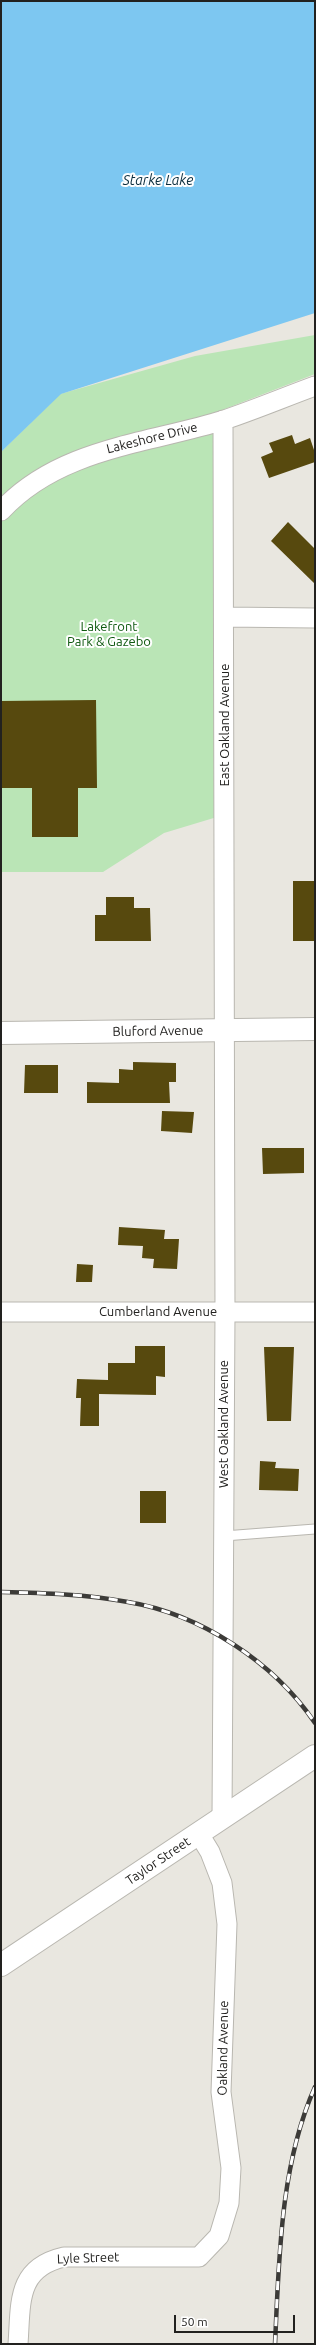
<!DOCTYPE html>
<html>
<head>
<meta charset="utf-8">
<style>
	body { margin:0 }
	#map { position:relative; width:316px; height:2345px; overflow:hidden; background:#e9e7e0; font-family:Ubuntu,sans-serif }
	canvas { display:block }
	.frame { position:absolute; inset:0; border:2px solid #22211f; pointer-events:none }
	.scale { position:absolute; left:174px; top:2315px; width:121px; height:18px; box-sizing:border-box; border:2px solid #22211f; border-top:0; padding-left:5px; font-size:12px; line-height:14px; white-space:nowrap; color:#22211f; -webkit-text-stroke:3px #fff; paint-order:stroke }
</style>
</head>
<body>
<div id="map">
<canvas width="316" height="2345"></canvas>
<div class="frame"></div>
<div class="scale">50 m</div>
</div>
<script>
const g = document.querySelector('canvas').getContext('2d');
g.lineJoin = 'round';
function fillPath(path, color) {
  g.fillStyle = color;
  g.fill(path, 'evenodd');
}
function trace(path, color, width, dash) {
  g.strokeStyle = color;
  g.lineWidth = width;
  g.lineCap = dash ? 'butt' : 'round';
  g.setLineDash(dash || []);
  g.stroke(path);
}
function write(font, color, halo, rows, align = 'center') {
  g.font = font + ' Ubuntu,sans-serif';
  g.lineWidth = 4;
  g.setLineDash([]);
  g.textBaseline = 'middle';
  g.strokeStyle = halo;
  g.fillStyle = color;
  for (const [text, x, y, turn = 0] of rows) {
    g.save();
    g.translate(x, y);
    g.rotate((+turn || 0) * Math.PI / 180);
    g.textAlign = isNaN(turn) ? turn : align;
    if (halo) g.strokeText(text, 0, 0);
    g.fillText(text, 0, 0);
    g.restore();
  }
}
fillPath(new Path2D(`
	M315,335V374L217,412V817L164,833L103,872H1V452L60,394L195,356Z`), '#bae5b6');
fillPath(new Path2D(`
	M1,1H315V313L61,394L1,452Z`), '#7dc7f1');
fillPath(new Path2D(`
	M292,435L295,444L310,438L315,453V462L269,478L261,457L273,452L269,443Z
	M288,522L315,549V584L271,541Z
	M96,700L97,788H78V837H32V788H1V701Z
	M293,881H315V941H293Z
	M106,897H134V908H150L151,941H95V915H106Z
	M133,1062L176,1063V1082H169L170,1103H87V1082L119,1083V1069L133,1070Z
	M25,1065H58V1093H24Z
	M162,1111L194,1112L192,1133L161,1131Z
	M262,1148H304V1173L263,1174Z
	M119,1227L165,1230L164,1239H179L177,1269L153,1268L154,1259L142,1258L143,1246L118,1245Z
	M77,1264L93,1265L92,1282H76Z
	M135,1346H165V1377L156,1376V1395L99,1394V1426H80L81,1398H76L77,1379L108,1380V1363H135Z
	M264,1347H294L291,1421H267Z
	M260,1461L276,1462L275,1468L299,1469L298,1491L259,1490Z
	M140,1491H166V1523H140Z`), '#57490e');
const service = new Path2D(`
	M224,1536L315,1529`);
const minor = new Path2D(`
	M1,511C59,448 147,444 224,420C254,410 285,397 315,386
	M225,617L315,618
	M1,1312H315
	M222,1818L225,1313L223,420
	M18,2344C21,2303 16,2268 64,2257H199L219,2236L229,2203L231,2168L221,2092L227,1924L222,1883L210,1852L199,1834`);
const tertiary = new Path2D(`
	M1,1033L315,1029
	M1,1965L315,1756`);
trace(service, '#b9b7b0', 11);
trace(minor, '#b9b7b0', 21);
trace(tertiary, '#b9b7b0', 24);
trace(service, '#fff', 9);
trace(minor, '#fff', 19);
trace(tertiary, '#fff', 22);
const rail = new Path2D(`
	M1,1592C43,1593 86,1594 128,1602C200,1614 274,1662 315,1723
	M275,2344C279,2260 280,2165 315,2087`);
trace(rail, '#3c3b38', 4.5);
trace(rail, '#fff', 3, [9]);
write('13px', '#22211f', '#fff', [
	["Lakeshore Drive",152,438,-14],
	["East Oakland Avenue",225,725,-90],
	["Bluford Avenue",158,1031,-1],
	["Cumberland Avenue",158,1312],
	["West Oakland Avenue",224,1424,-90],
	["Taylor Street",158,1861,-34],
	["Oakland Avenue",223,2048,-89],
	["Lyle Street",88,2258,-2]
]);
write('13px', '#0f5910', '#fff', [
	["Lakefront",109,627],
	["Park & Gazebo",109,642]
]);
write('italic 14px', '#0b2e3f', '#fff', [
	["Starke Lake",158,180]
]);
</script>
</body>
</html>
